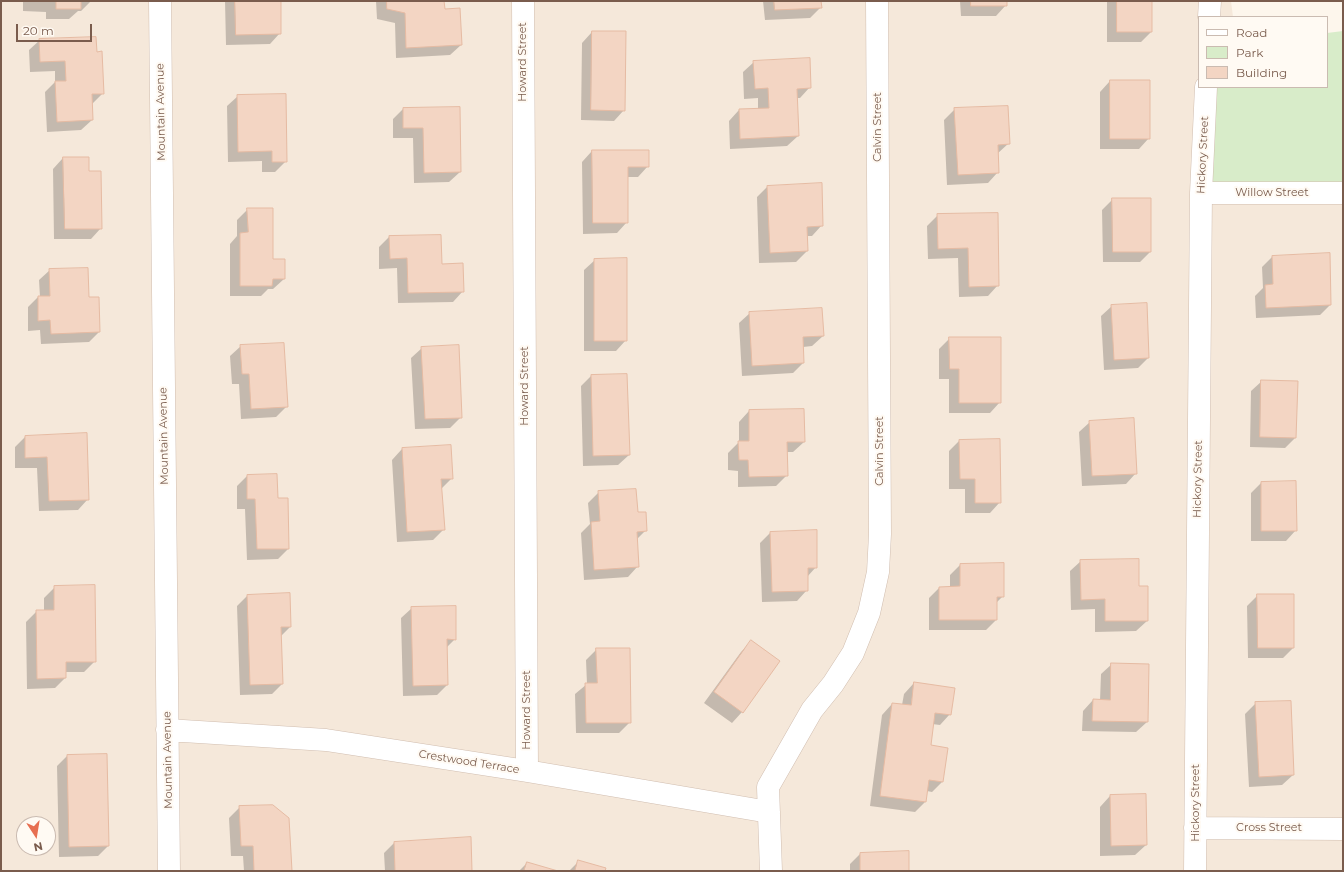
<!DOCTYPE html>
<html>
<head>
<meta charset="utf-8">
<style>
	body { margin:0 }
	#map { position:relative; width:1344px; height:872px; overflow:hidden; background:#fdf6ec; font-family:Montserrat,sans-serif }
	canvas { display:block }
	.frame { position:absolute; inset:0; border:2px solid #7a5c4d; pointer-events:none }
	.legend { position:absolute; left:1198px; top:16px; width:130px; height:72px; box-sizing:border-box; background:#fffaf3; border:1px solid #cabbb1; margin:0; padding:5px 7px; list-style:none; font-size:12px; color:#7a5c4d }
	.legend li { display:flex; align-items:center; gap:8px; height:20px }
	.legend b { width:20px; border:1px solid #cabbb1 }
	.north { position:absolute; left:16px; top:816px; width:40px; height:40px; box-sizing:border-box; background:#fffaf3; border:1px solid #cabbb1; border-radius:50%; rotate:168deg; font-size:11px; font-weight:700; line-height:16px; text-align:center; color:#7a5c4d }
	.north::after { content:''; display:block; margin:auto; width:14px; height:18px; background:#e76f51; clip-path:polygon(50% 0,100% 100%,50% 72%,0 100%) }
	.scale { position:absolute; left:16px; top:24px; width:76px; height:18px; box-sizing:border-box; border:2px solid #7a5c4d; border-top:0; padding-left:5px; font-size:12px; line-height:14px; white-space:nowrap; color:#7a5c4d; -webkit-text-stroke:3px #fffaf3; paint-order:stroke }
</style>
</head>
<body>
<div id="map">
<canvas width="1344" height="872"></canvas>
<div class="frame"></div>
<ul class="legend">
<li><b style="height:5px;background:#fff"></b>Road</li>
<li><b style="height:11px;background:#d8ecc9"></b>Park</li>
<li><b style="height:11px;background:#f3d5c3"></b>Building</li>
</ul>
<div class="north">N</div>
<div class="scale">20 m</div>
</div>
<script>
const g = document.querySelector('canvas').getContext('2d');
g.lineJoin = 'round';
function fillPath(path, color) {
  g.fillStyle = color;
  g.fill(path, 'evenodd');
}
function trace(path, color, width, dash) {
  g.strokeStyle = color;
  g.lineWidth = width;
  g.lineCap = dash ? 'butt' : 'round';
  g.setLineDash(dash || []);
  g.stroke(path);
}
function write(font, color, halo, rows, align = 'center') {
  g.font = font + ' Montserrat,sans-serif';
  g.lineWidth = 4;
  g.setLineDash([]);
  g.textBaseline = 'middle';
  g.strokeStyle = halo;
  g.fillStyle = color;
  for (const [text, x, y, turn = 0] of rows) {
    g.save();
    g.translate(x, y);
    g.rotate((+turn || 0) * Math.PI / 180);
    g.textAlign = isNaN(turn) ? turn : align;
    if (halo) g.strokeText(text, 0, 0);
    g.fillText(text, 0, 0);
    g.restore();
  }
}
fillPath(new Path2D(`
	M1,1H1231L1233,17H1199V87L1343,187V871H1ZM24,824H48V848H24Z`), '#f5e8da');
fillPath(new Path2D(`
	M1343,31V188H1210L1204,87H1327V33Z`), '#d8ecc9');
fillPath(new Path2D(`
	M23,1H91L81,11H78L69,19H46V12L23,11Z
	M225,1H280V33L270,44L226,45Z
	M376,1H443L444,10L461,45L450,55L396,58L395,23L377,19Z
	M763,1H820L821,7L810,18L765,20Z
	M960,1H1006V5L996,16H961Z
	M1107,1H1151V32L1141,42H1107Z
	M592,32L624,110L614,121L581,120L582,43Z
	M40,40L96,53L103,93L92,104V120L81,130L47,132L45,92L55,82V71L30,72L29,50Z
	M754,62L810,87L800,98H796L798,136L787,146L730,149L729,121L739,110L758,109V98L744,99L743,72Z
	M1110,81L1149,138L1139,149H1100V92Z
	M238,96L286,161L275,172H262V161L228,162L227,106Z
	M459,108L460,172L449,182L414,183L413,138H393V119L403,109Z
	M955,109L1009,143L997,154L998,172L988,183L947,185L944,120Z
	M592,151L648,166L638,177H627V222L617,233L583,234L582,162Z
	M63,158L88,172L101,228L91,239H54L53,169Z
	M767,187L822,225L812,236H806L807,251L796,262L759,263L757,197Z
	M1113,199L1150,252L1140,262H1103L1102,210Z
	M248,209L272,260L284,279L273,289H268L261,296H230V244L237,236V220Z
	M997,214L998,285L988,296L959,297L958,258L928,259L927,226L938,215Z
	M389,237L441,265L463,291L453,302L398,303L397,268L379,269V247Z
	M1272,257L1330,305L1320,315L1256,318L1255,296L1263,288L1262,267Z
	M595,260L626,340L616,351H584V270Z
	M50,270L88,298L99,332L89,342L41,344L40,330L28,331V307L38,297H40L39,280Z
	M1112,306L1148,358L1138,368L1104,370L1101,316Z
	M750,313L823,336L812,346L803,347V363L793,373L742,376L739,323Z
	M950,338L1000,402L990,413H949V379H939V349Z
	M241,346L287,406L276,417L241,419L239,384H232L230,356Z
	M422,348L461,417L450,428L415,429L411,358Z
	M591,376L629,455L618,465L583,466L581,386Z
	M1262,381L1295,438L1285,448L1250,447L1251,391Z
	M749,411L804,442L793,452H786L787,475L776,486L738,487V471L728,470V453L739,442V422Z
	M1090,422L1136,473L1126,484L1082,486L1079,432Z
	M86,434L88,499L78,510L39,511L37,468H15V447L25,437Z
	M959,441L1000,502L990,513H965V489H949V451Z
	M402,449L452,478L441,489L444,529L433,540L397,542L392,460Z
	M247,476L277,499L288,549L278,559L247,560L245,509H237V486Z
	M1261,483L1296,530L1286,541H1251V493Z
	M599,492L637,513L646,530L636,540L638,566L628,577L584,580L581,533L590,524L588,503Z
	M770,533L816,567L807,577V590L797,601L762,602L760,543Z
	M1081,561L1139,587L1147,621L1136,631L1095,632V609L1071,610L1070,571Z
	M1003,564V596L996,603V620L986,630H929V598L939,588H950V575L960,565Z
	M55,587L95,661L84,672H65V678L55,688L27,689L26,622L37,611H44V598Z
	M1258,595L1293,648L1283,658H1248L1247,606Z
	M247,596L290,627L281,636L282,684L272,694L240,695L237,606Z
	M412,608L455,639L446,648L447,685L437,695L403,696L401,618Z
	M751,642L742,712L732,723L704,703L741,652Z
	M597,649L630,722L619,733H576L575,694L587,684L586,660Z
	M1112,664L1147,722L1136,732L1082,731L1083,711L1093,700L1100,701L1101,674Z
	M914,683L950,714L940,725L932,724L929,746L942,782L932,792L927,791L925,802L915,812L870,806L882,715L892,704L902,705L904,694Z
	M1256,703L1293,775L1282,785L1249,787L1245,714Z
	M67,756L108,846L98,856L59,857L57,766Z
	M1110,796L1146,845L1135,855L1100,856V807Z
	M240,807L291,871H244L243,856H231L229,818Z
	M394,843L471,871H385L384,853Z
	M860,854L908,871H850V864Z
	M579,861L604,871H569Z
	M527,863L554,871H519Z`), '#0003');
const building = new Path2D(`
	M34,1H81V9H56V2Z
	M235,1H281V34L236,35Z
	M387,1H444L445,9L460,8L462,45L406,48L405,13L387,9Z
	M774,1H821L822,8L775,10Z
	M971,1H1007V6H971Z
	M1117,1H1152V32H1117Z
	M592,31H626L625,111L591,110Z
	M96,37L97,52L102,51L104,94H92L93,120L57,122L55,81H66L65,61L40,62L39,39Z
	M810,58L811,88L797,89L799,136L740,139L739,109L769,108L768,88L755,89L753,61Z
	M1110,80H1150V139H1110Z
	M286,94L287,162H272V151L238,152L237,95Z
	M1008,106L1010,144L998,145L999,173L958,175L954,108Z
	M460,107L461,172L424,173L423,128H403V108Z
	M592,150H649V167H628V223H593Z
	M63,157H89V171H101L102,229H65Z
	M822,183L823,226L807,227L808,251L770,253L767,186Z
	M1112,198H1151V252H1113Z
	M247,208H273V259H285V279H273L272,286H240V233L248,232Z
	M998,213L999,286L969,287L968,248L938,249L937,214Z
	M441,235L442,264L463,263L464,292L408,293L407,258L390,259L389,236Z
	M1330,253L1331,305L1266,308L1265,285L1273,284L1272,256Z
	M627,258V341H594V259Z
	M88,268L89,297H99L100,332L51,334L50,320L38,321V296H50L49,269Z
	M1147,303L1149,358L1114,360L1111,305Z
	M822,308L824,336L803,337L804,363L752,366L749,312Z
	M949,337H1001V403H959V369H950Z
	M284,343L288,407L251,409L249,374H242L240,345Z
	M459,345L462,418L425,419L421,347Z
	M627,374L630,455L593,456L591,375Z
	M1261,380L1298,381L1296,438L1260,437Z
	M804,409L805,442H787L788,476L749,477L748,460H739L738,441H749V410Z
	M1134,418L1137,474L1092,476L1089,421Z
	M87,433L89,500L49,501L47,457L25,458V436Z
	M1000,439L1001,503H975V479H960L959,440Z
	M451,445L453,479H441L445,530L407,532L402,448Z
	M277,474L278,498H288L289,549H257L255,499H247V475Z
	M1296,481L1297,531H1261V482Z
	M636,489L638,512H646L647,531L637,532L639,567L594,570L591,522L600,521L598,491Z
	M817,530V568H808V591L772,592L770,532Z
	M1139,559V586H1148V621H1105V599L1081,600L1080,560Z
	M1004,563V597H997V620H939V587L960,586V564Z
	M95,585L96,662H66V678L37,679L36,610H54V586Z
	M290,593L291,627H281L283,684L250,685L247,595Z
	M1257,594H1294V648H1258Z
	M456,606V640L447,639L448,685L413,686L411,607Z
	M751,640L780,661L743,713L714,692Z
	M596,648H630L631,723H586L585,683H597Z
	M1111,663L1149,664L1148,722L1092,721L1093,699L1110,700Z
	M914,682L955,688L951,715L935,713L931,745L948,748L943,782L929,780L926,802L880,796L892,703L911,705Z
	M1291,701L1294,775L1259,777L1255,702Z
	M107,754L109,846L69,847L67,755Z
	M1146,794L1147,845L1111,846L1110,795Z
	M273,805L289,818L292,871H254L253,846H241L239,806Z
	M471,837L472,871H395L394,842Z
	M909,851V871H860V853Z
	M578,860L606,868L605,871H575Z
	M527,862L558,871H524Z`);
fillPath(building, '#f3d5c3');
trace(building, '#e6bba3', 1);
const minor = new Path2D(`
	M160,1L169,871
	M523,1L527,771
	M1209,17L1210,1
	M1201,193H1343
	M167,730L326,740L527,771L769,812
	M1195,828L1343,829
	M771,871L768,787L812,710L833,684L853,653L869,613L878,572L880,534L877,1
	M1195,871L1201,193L1206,87`);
trace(minor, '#d1beb0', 23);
trace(minor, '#fff', 22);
write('11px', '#7a5c4d', '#fffaf3', [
	["Howard Street",523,62,-90],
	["Mountain Avenue",161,112,-91],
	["Calvin Street",878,127,-90],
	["Hickory Street",1203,155,-87],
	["Willow Street",1272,193],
	["Howard Street",525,386,-90],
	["Mountain Avenue",164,436,-91],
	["Calvin Street",880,451,-90],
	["Hickory Street",1198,479,-89],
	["Howard Street",527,710,-90],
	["Mountain Avenue",168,760,-91],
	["Crestwood Terrace",469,762,9],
	["Hickory Street",1196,803,-90],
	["Cross Street",1269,828]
]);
</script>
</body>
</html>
